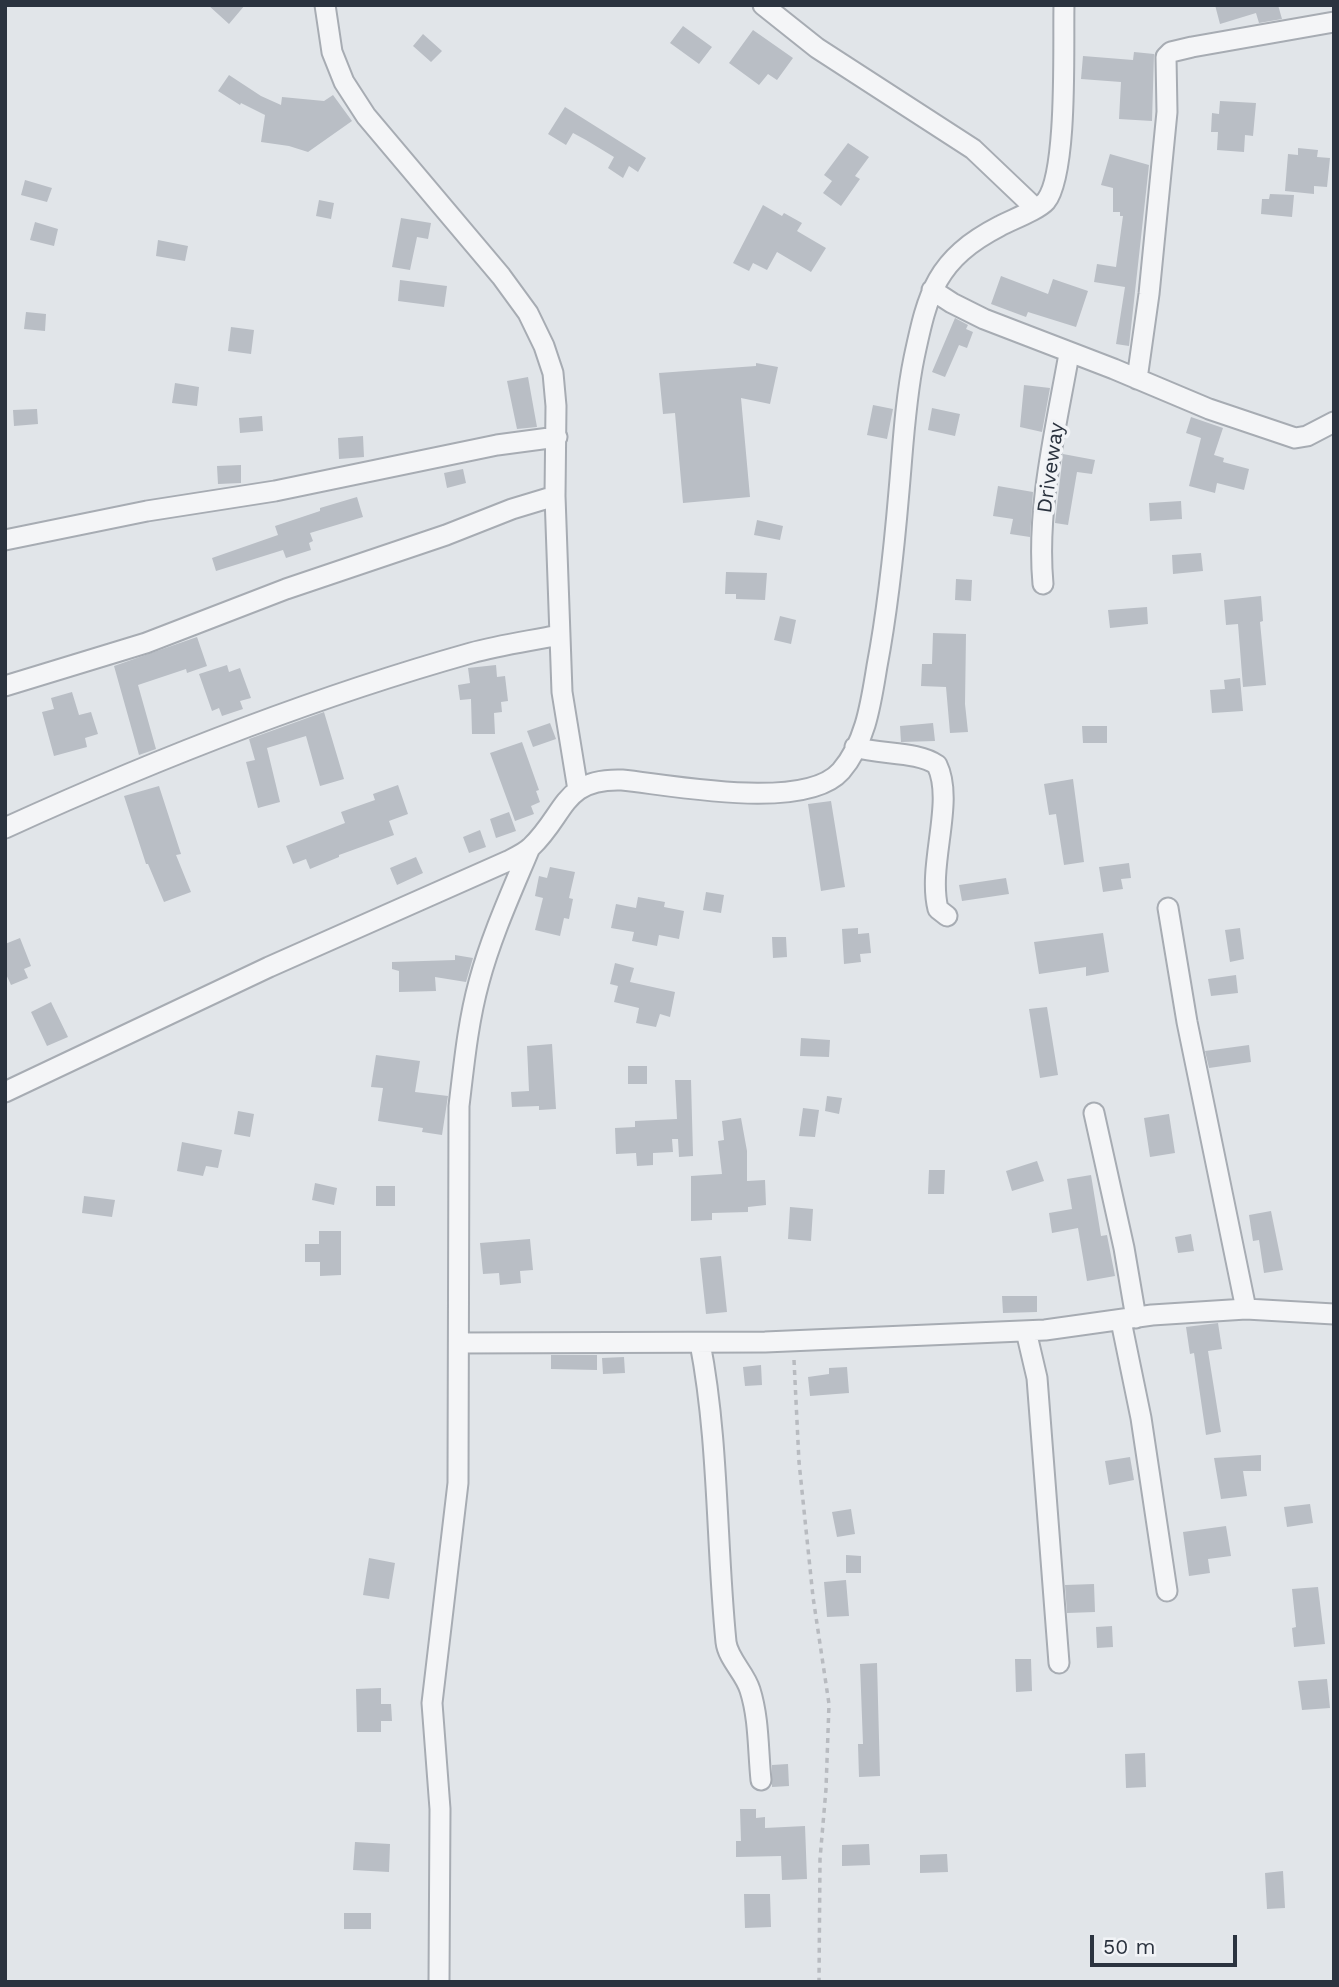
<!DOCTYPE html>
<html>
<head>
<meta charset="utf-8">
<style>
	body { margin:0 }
	#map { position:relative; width:1339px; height:1987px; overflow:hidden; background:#e1e5e9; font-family:"Work Sans",sans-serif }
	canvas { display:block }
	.frame { position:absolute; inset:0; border:7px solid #2b333f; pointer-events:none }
	.scale { position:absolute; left:1090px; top:1935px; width:147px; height:32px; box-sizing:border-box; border:4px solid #2b333f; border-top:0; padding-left:9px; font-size:21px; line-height:24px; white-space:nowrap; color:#2b333f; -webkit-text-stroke:5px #f1f3f6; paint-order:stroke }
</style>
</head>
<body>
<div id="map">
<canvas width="1339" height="1987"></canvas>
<div class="frame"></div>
<div class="scale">50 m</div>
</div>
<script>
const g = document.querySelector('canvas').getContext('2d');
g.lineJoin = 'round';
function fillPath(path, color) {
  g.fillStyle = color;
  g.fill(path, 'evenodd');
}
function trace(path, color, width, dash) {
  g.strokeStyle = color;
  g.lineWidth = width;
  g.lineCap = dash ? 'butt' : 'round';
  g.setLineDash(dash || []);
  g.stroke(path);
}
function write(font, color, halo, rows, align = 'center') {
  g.font = font + ' "Work Sans",sans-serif';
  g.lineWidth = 7;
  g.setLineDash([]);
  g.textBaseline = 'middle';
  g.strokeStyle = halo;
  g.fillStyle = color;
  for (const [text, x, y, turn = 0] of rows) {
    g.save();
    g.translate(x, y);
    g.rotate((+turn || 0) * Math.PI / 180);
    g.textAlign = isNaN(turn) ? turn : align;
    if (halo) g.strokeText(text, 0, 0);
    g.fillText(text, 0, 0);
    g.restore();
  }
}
fillPath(new Path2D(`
	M208,5H245L229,24Z
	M1215,5H1278L1282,19L1259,23L1256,13L1220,24Z
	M683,26L712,47L699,64L670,43Z
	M753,30L793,58L777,80L768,74L759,85L729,63Z
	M423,34L442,51L431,62L413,46Z
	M1134,52L1154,54L1152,121L1119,119L1121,82L1081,79L1083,56L1133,60Z
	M229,75L261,96L281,105L282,97L324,101L333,95L352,121L308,152L289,146L261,142L265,115L241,103L240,105L218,91Z
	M1220,101L1256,103L1253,136L1245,135L1244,152L1217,150L1218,132H1211L1212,113L1219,114Z
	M565,107L646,158L638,172L629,166L623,178L608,168L614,157L586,140L573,133L566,145L548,134Z
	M848,143L869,157L855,176L860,179L841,206L823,193L832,181L824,175Z
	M1298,148L1318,150L1317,157L1330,158L1327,187L1314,186V194L1285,191L1288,154L1298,155Z
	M1110,154L1149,165L1129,346L1116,344L1125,287L1094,282L1097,264L1116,267L1123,216H1120V212H1113V188L1101,185Z
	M25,180L52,188L47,202L21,195Z
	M1270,194L1294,195L1292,217L1261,214L1262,199H1269Z
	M319,200L334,203L331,219L316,216Z
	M763,205L782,216L784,213L802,223L797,231L826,248L811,272L777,252L767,270L753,263L749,271L733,263Z
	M401,218L431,223L428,239L417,237L410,270L392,267Z
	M35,222L58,229L54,246L30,240Z
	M158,240L188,246L185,261L156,256Z
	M1001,276L1048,294L1053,279L1088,291L1076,327L1028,312L1026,317L991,304Z
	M400,280L447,286L444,307L398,301Z
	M26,312L46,314L45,331L24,329Z
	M955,318L968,325L966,329L973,332L967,348L959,345L945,377L932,372Z
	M231,327L254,330L251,354L228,351Z
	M756,363L778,367L770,404L741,398L750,497L683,503L675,413L663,414L659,373L756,366Z
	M528,377L537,427L517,429L507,381Z
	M175,383L199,387L197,406L172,403Z
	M1024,385L1050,388L1042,432L1020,427Z
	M873,405L893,409L887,439L867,435Z
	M932,408L960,414L955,436L928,430Z
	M37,409L38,424L14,426L13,410Z
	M262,416L263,431L240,433L239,418Z
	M1191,417L1223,428L1214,455L1224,458L1223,462L1249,469L1244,490L1217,483L1215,493L1189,486L1201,438L1186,433Z
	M363,436L364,457L339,459L338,438Z
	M1063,454L1095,460L1092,474L1077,472L1068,525L1055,523Z
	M241,465V483L218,484L217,466Z
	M463,469L466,483L447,488L444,473Z
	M998,486L1033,492L1030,537L1010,534L1013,519L993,516Z
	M357,497L363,517L310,533L313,541L309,543L311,550L286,558L283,550L216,571L212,558L278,535L275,526L320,511V508Z
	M1181,501L1182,519L1150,521L1149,503Z
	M757,520L783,526L780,540L754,535Z
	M1201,553L1203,571L1173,574L1172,555Z
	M726,572L767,573L765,600L736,599V594H725Z
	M956,579L972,580L971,601L955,600Z
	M1261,596L1263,621L1260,622L1266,685L1243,687L1238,624L1226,625L1224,600Z
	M1147,607L1148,624L1110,628L1108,610Z
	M780,616L796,620L791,644L774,640Z
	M933,633L966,634L965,704L968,732L950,733L946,687L921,686L922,664H932Z
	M197,637L207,666L187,673L186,669L138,685L156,749L139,755L114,666Z
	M227,665L229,672L240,668L251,698L240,701L243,709L222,716L219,708L212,711L199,674Z
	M496,665L497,677L505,676L508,701L501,702L502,712L494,713L495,734H472L471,699L460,700L458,685L470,683L468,668Z
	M1240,678L1243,711L1212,713L1210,690L1225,689L1224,680Z
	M72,692L79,715L91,712L98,734L85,738L87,747L54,756L42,712L54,709L51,698Z
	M324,712L344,779L320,786L306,736L267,748L280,802L258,808L246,762L255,760L249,739Z
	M550,723L556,739L533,747L527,731Z
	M933,723L935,741L901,742L900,726Z
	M1082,726H1107V743H1083Z
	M522,742L539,790L536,791L540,802L531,806L534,814L515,821L490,753Z
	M1073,779L1084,862L1064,865L1056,814L1049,815L1044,784Z
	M398,785L408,814L389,821L394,835L339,855V857L310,869L306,859L293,864L286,846L345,823L341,812L375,800L373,794Z
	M159,786L181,854L176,855L191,892L164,902L148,864H146L124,796Z
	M831,801L845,887L821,891L808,804Z
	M509,812L516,831L496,838L490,819Z
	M480,830L486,847L469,853L463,837Z
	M416,857L423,873L397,885L390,868Z
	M1129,863L1131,878L1121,879L1123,889L1103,892L1099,867Z
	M550,867L575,872L569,898L573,899L569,919L564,918L560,936L535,930L543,898L535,896L539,876L547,878Z
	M1006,878L1009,894L962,901L959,885Z
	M706,892L724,895L721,913L703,910Z
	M638,897L665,902L664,907L684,911L679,939L659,935L657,946L632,941L634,932L611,928L616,904L636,908Z
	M858,928V934L869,933L871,953L860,954L861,962L844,964L842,929Z
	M1240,928L1244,959L1230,962L1225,930Z
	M1103,933L1109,972L1086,976V967L1039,974L1034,942Z
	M772,937H786L787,957L773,958Z
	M20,938L31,966L24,969L28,978L11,985L5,972V944Z
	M455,955L473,958L466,982L435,977L436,991L399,992V971L392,969V962L455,960Z
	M615,963L634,968L630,982L675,992L670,1017L660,1014L656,1027L636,1023L639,1008L614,1002L618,986L610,984Z
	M1236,975L1238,993L1211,996L1208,979Z
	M51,1002L68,1037L47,1046L31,1012Z
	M1047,1007L1058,1075L1040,1078L1029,1009Z
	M801,1038L830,1040L829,1057L800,1056Z
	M552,1044L556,1109L539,1110V1106L512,1107L511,1092L529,1091L527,1046Z
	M1249,1045L1251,1062L1209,1068L1205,1051Z
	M376,1055L420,1061L415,1092L448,1096L442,1135L422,1132L423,1128L378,1121L383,1088L371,1087Z
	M628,1066H647V1084H628Z
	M675,1080H691L693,1156L679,1157L678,1139H672L673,1152L653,1153V1165L637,1166L636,1153L616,1154L615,1128L635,1127V1121L677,1119Z
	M827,1096L842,1098L839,1114L825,1111Z
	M803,1108L819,1110L815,1137L799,1136Z
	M238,1111L254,1114L250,1137L234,1134Z
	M1169,1114L1175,1153L1150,1157L1144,1118Z
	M741,1118L747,1151V1181L765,1180L766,1205L748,1207V1212L712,1213V1220L691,1221V1176L722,1174L718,1141L724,1140L722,1121Z
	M182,1142L222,1150L218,1168L206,1166L203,1176L177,1171Z
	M1037,1161L1044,1181L1012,1191L1006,1171Z
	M929,1170H945L944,1194H928Z
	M1091,1175L1101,1236L1107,1235L1115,1276L1087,1281L1078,1228L1052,1233L1049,1213L1072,1209L1067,1179Z
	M315,1183L337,1188L334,1205L312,1200Z
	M376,1186H395V1206H376Z
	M84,1196L115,1200L112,1217L82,1213Z
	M790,1207L813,1209L811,1241L788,1239Z
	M1271,1211L1283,1270L1264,1273L1259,1240L1253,1241L1249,1215Z
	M319,1231H341V1275L320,1276V1262H305V1244H319Z
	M1191,1234L1194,1251L1178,1253L1175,1237Z
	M530,1239L533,1270L520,1271L521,1283L500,1285L499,1273L483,1274L480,1243Z
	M721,1256L727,1312L706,1314L700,1258Z
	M1002,1296H1037V1312L1003,1313Z
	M1218,1323L1222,1349L1208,1351L1221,1432L1206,1435L1194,1353L1190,1354L1186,1327Z
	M551,1355H597V1370L551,1369Z
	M624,1357L625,1373L603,1374L602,1358Z
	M761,1365L762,1385L745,1386L743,1367Z
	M847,1367L849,1393L810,1396L808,1377L829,1374V1368Z
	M1261,1455V1471H1243L1247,1496L1221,1499L1214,1458Z
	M1130,1457L1134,1480L1109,1485L1105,1461Z
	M1310,1504L1313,1523L1287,1527L1284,1507Z
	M851,1509L855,1534L837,1537L832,1512Z
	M1226,1526L1231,1556L1208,1559L1210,1573L1189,1576L1183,1532Z
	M846,1555L861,1556V1573H846Z
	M369,1558L395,1563L389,1599L363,1595Z
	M846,1580L849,1616L827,1617L824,1582Z
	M1094,1584L1095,1612L1067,1613L1065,1585Z
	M1318,1587L1325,1644L1294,1647L1292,1628L1296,1627L1292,1589Z
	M1112,1626L1113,1647L1097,1648L1096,1627Z
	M1015,1659H1031L1032,1691L1016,1692Z
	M877,1663L880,1776L859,1777L858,1744H863L860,1664Z
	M1327,1679L1330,1708L1302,1710L1298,1681Z
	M381,1688V1704H391L392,1721H381V1732H357L356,1689Z
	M1145,1753L1146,1787L1126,1788L1125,1754Z
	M788,1764L789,1786L772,1787V1765Z
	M740,1809H756V1818L765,1817V1828L805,1826L807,1879L782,1880L781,1856L736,1857V1841H741Z
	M355,1842L390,1844L389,1872L353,1870Z
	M869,1844L870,1865L842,1866V1845Z
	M947,1854L948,1872L920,1873V1855Z
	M1283,1871L1285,1908L1267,1909L1265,1873Z
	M744,1894H770L771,1927L745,1928Z
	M344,1913H371V1929H344Z`), '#b9bec5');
const minor = new Path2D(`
	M325,5L332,52L344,82L366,116L501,276L528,313L544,346L553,373L556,406L555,496L562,692L578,790
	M763,5L817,48L973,149L1035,208
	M932,290L952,303L984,319L1114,369L1209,409L1295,438L1307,436L1334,422
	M1137,379L1149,294L1167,112L1166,57L1171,52L1192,47L1334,22
	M5,540L147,511L275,491L497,445L557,437
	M1043,584C1036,508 1056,428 1069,354
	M5,686L146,643L286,589L446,535L512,509L555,496
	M855,747C880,755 918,751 937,765C955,802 927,865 938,909L947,916
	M5,828C156,759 311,698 471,653C500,645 530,641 559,635
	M1168,908L1187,1022L1246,1309
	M5,1092L269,967L508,861C516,857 525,853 531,847C566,814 562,778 622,780C671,785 805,812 841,771C866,742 871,702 877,666C888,608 894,550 899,491C903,447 905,402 914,358C928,292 936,259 1000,226C1011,220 1038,210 1046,201C1068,173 1063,44 1064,5
	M1094,1113L1124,1248L1136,1318
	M1121,1321L1141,1418L1167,1591
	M1026,1331L1037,1378L1059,1663
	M459,1343L765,1342L1045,1330L1152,1315L1246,1309L1334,1314
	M700,1343C719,1441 716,1542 726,1642C728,1659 745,1673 750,1690C759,1718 758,1751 761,1780
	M439,1982L440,1809L432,1703L458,1483L459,1106C464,1064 468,1022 479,982C491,937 511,893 529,850`);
trace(minor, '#a7acb3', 23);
trace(new Path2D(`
	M794,1360L799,1462L813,1597L829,1704L826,1789L820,1859L819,1982`), '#b8bbc0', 3.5, [5, 5]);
trace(minor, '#f4f5f7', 19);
write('21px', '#2b333f', '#f1f3f6', [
	["Driveway",1051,468,-82]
]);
</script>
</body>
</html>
